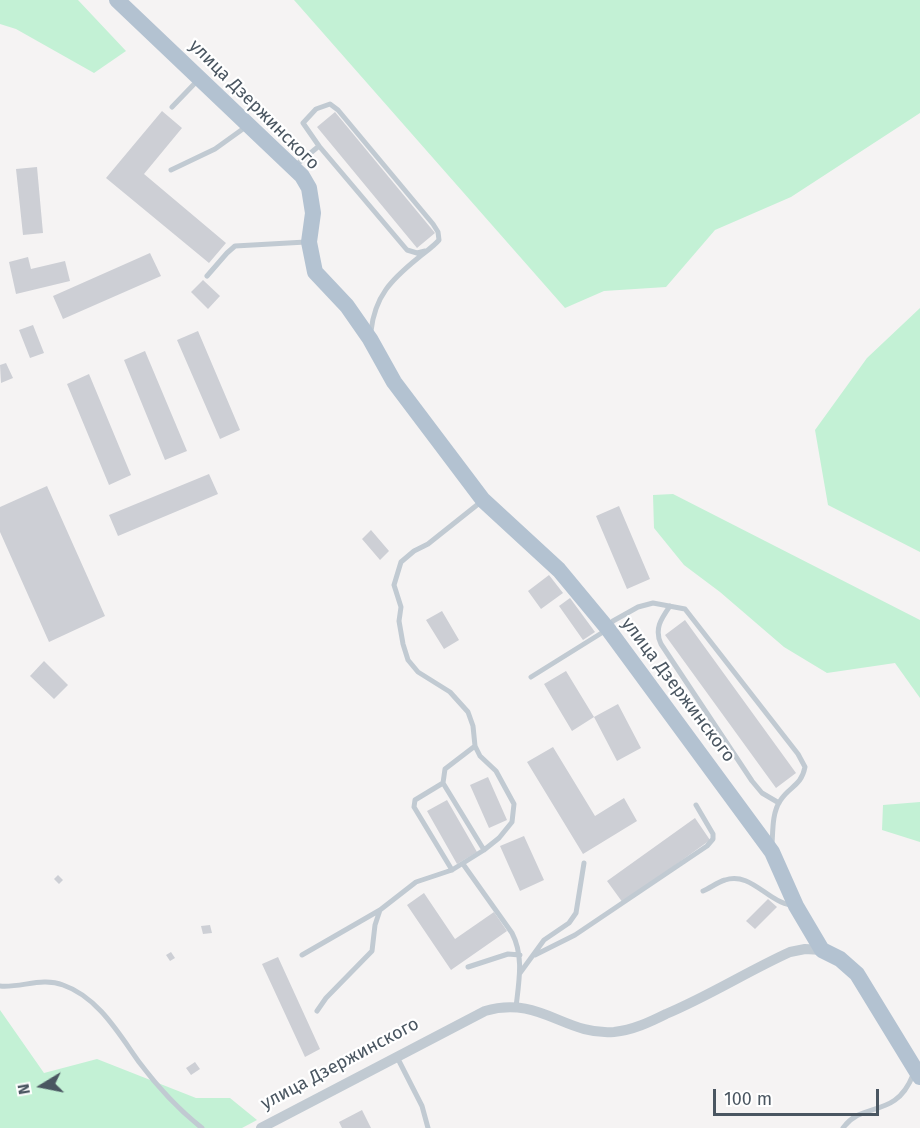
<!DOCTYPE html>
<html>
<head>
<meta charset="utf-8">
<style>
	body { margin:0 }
	#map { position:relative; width:920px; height:1128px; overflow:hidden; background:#f5f3f3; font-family:"Fira Sans",sans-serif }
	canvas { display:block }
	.north { position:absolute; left:12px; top:1056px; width:60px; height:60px; -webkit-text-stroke:4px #fff; paint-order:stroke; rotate:260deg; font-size:16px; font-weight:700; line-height:24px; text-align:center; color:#4a5661 }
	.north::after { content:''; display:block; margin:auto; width:21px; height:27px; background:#4a5661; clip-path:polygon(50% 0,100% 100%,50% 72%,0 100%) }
	.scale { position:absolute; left:713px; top:1089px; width:166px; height:27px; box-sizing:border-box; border:3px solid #4a5661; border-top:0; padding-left:8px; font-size:18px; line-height:21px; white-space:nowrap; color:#4a5661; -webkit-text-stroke:4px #fff; paint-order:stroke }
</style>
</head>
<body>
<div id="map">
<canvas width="920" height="1128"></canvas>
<div class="north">N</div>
<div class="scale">100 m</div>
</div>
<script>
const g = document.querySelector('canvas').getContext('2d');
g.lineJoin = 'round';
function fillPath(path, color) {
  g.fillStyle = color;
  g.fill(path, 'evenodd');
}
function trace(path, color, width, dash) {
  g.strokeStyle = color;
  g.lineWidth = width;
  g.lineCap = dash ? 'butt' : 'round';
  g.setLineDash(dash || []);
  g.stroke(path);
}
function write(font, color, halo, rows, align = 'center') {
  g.font = font + ' "Fira Sans",sans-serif';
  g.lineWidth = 4.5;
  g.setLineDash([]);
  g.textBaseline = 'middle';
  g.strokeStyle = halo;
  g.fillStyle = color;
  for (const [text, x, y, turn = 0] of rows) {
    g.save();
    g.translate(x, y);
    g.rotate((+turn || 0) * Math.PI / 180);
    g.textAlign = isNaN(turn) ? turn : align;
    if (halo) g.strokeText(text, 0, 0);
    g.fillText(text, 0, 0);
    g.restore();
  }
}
fillPath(new Path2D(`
	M0,0H78L126,51L94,73L16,29L0,24Z
	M294,0H920V113L791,197L715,230L666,287L604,291L565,308Z
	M920,308V552L828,505L815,430L867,358Z
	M673,494L920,620V698L895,663L827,673L784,647L720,592L684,565L654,528L653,495Z
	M920,802V842L882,830L883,805Z
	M0,1010L44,1073L97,1059L196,1098H230L257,1120L242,1128H0Z`), '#c3f1d5');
fillPath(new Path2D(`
	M162,111L182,128L144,174L226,243L209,263L106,178Z
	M335,112L435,233L417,248L317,127Z
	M37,167L43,233L23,235L16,169Z
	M150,253L161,276L63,319L53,296Z
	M28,257L31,269L65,261L70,281L16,294L9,262Z
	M203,280L220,296L208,309L191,292Z
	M33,325L44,353L30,358L19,330Z
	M198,331L240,430L220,439L177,340Z
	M145,351L187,451L165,460L124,360Z
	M6,363L13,378L1,383L0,365Z
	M89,374L131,475L109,485L67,384Z
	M209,474L218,494L118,536L109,515Z
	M47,486L105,616L49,642L0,532V507Z
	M619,506L650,579L627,589L596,516Z
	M371,530L389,551L380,560L362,539Z
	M549,575L563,593L541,609L528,591Z
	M570,598L595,632L583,640L559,606Z
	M442,611L459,640L444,649L426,620Z
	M685,620L796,773L776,788L665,635Z
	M44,661L68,685L54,699L30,676Z
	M566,671L594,717L572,731L544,684Z
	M618,704L641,748L617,761L594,717Z
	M553,747L595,816L624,798L637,821L583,854L527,762Z
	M488,777L507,820L489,828L470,785Z
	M447,800L477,852L457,864L427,811Z
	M695,818L710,840L623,903L607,881Z
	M524,836L544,880L520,891L500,846Z
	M58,875L63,880L59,884L54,879Z
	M424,893L455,939L494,912L507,931L451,970L407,905Z
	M768,899L777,907L755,929L746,921Z
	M210,925L212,933L203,934L201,926Z
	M171,952L175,958L170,961L166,955Z
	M278,957L320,1049L305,1057L262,964Z
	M195,1062L200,1069L191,1075L186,1068Z
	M362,1110L371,1128H342L339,1122Z`), '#cdcfd5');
trace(new Path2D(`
	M172,107L198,80
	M319,146L303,123L316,109L330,104L338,110L433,224L438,232L439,240C433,247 425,252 418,258C391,280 375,296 371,331
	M296,165L319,146L407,250L417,253L425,251
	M171,170L215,149L247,126
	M207,276L227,253L235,246L306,242
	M670,606C661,619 654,629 661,644L752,781L762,793L779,803
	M531,677L608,629L613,621L638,607L653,603L685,609L798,754L805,767C801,787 789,786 780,801C772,813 773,831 772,844
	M475,746L445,769L443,783L484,850
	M443,783L415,800L414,807L452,870
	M463,864L512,933C524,956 519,981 516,1007
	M703,891C710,888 718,882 725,880C750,871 768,902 791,905
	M302,955L380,910
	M535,955L575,935L707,846L713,839V834L696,805
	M468,967L508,954L520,955
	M520,973L544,940L569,923L576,913L584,863
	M0,986C21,988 42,977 63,985C98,997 119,1034 139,1062C157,1086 179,1110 202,1128
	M317,1011L326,998L372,951L375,925L380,910L416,882L452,870L484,850L499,838L512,822L514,804L496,771L480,756L475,746L473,726L468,712L450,692L418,672L408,660L403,644L399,621L401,607L394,585L401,562L414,551L428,544L482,501
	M397,1057L422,1106L428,1128
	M843,1128C863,1100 895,1120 913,1075`), '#c1cad2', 5);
trace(new Path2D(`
	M261,1128L485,1011C540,995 565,1036 614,1032C633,1030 650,1022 666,1014C709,996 748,971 790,952L805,949L822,950`), '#c1cad2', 10);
trace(new Path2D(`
	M117,0L302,176L309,188L313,213L309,242L315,272L347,306L370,339L394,382L483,500L559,570L608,629L772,852L796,906L822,950L840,959L857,974L920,1077`), '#b3c2d1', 16);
write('18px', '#4a5661', '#fff', [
	["улица Дзержинского",254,105,45],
	["улица Дзержинского",678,690,53],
	["улица Дзержинского",340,1064,-28]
]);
</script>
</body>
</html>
